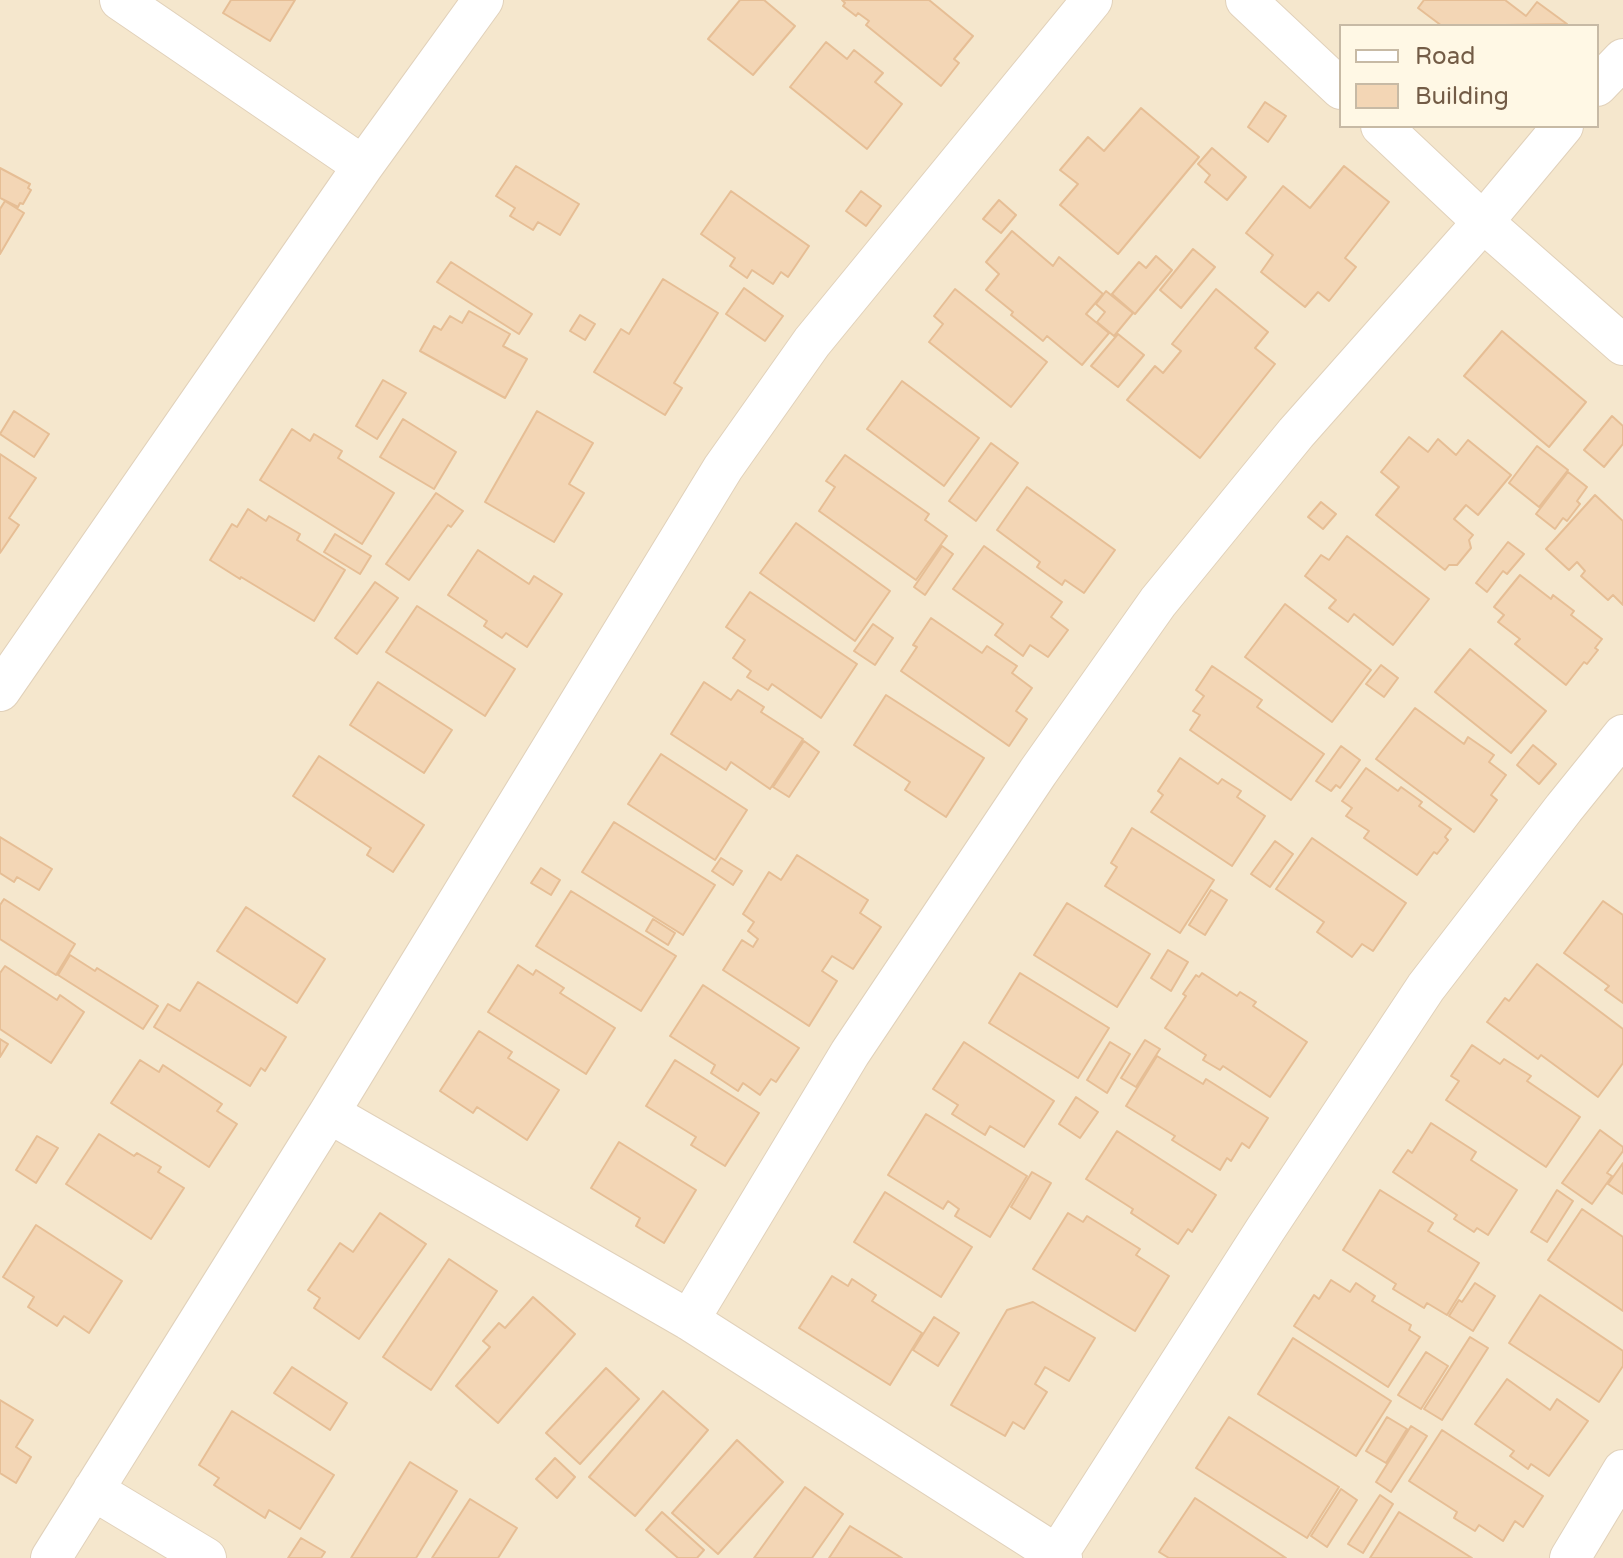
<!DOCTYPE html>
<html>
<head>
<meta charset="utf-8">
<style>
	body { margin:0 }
	#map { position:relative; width:1623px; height:1558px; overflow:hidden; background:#fdf5de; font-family:"Varela Round",sans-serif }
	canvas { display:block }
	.legend { position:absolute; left:1339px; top:24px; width:260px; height:104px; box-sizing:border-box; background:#fff8e5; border:2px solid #c7baa5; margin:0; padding:10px 14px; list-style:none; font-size:24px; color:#735c46 }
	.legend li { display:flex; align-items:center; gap:16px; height:40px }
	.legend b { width:40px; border:2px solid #c7baa5 }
</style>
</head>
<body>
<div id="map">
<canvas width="1623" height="1558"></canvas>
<ul class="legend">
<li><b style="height:10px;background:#fff"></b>Road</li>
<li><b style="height:22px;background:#f3d6b5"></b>Building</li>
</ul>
</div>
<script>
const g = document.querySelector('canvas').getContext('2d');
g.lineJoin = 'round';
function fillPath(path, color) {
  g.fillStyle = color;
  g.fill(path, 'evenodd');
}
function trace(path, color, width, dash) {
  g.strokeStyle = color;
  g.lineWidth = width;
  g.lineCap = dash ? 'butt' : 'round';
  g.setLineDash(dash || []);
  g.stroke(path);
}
fillPath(new Path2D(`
	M0,0H1623V1558H0ZM1341,26H1597V126H1341Z`), '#f5e7cd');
const building = new Path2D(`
	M231,0H295L270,41L223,13Z
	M740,0H764L795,26L753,75L708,39Z
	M842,0H929L973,36L954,59L959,63L941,86L866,25L869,21L858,13L856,16L843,6L845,3Z
	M1424,0H1505L1526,16L1537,2L1567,24L1442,26L1418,8Z
	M826,42L847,59L854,50L883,73L875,82L902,104L867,149L790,87Z
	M1265,102L1286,116L1268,142L1248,127Z
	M1141,108L1199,157L1118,254L1060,205L1078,184L1060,170L1088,137L1104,151Z
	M1212,148L1246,177L1227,200L1205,182L1210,175L1198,164Z
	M516,166L579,204L560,235L538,222L533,230L510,216L515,208L496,196Z
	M1344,166L1389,202L1345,258L1356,267L1329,301L1318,292L1305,307L1261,272L1273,255L1246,233L1283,186L1310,208Z
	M0,168L30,184L28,188L31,190L23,204L20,203L18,207L0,198Z
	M731,191L809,246L788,277L781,272L773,284L752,270L747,278L730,266L735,258L701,234Z
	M861,191L881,206L866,226L846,211Z
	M999,200L1016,215L1001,233L983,219Z
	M5,201L24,213L0,254V209Z
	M1012,231L1053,266L1059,257L1103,294L1086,314L1109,333L1082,365L1047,336L1043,341L1011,315L1013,312L986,290L999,274L986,262Z
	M1193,249L1215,267L1181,308L1160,290Z
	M1156,256L1172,270L1135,314L1112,294L1139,262L1146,268Z
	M451,262L532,314L519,334L437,282Z
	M663,279L718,313L674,383L682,388L665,415L594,372L621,329L629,334Z
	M744,288L783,316L765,341L726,314Z
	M955,289L1047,362L1011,407L929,342L943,324L934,316Z
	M1216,289L1268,332L1255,348L1275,364L1200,458L1127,400L1155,366L1163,373L1181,351L1172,344Z
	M1106,291L1133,313L1114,336L1097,322L1105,312L1096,304Z
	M469,311L510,334L503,346L527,359L505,398L420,351L434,326L441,330L450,316L462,323Z
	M580,315L595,324L585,340L570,331Z
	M1502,331L1586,402L1549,447L1464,376Z
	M1118,334L1144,355L1118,387L1091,366Z
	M383,380L406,393L377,439L356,426Z
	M902,381L979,438L944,486L867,429Z
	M14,411L49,434L34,457L0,434Z
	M537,411L593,443L569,484L584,493L554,542L485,502Z
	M1612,416L1623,426V444L1604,467L1584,450Z
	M403,419L456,452L434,489L380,457Z
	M292,429L310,441L314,434L342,451L338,458L394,493L362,544L260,480Z
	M1409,437L1428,452L1438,439L1456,455L1468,440L1511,475L1478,515L1466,505L1454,519L1473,535L1469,540L1471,548L1457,565H1449L1445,570L1376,515L1399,487L1381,472Z
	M991,443L1018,463L976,521L949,501Z
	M1537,446L1568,470L1539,507L1509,483Z
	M0,454L36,478L9,518L19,525L0,553Z
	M845,455L929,514L925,520L947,536L916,580L819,511L835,487L826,481Z
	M1568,472L1587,487L1577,501L1580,504L1567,521L1563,518L1555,529L1536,514Z
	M1027,487L1115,550L1084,593L1065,580L1062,585L1037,567L1040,562L997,530Z
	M436,493L463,511L451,527L448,525L409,580L386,564Z
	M1595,495L1623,521V605L1613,595L1608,600L1581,576L1585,571L1577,562L1569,570L1546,549Z
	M1321,502L1336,514L1323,529L1308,517Z
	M248,509L266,521L269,516L300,534L297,540L345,570L314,621L241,577L240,579L210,560L232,524L237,527Z
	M796,523L890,591L855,641L760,573Z
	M335,534L371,556L360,574L324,552Z
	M1347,536L1429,599L1393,645L1354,614L1348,622L1329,608L1336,600L1305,576L1321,555L1329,560Z
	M1508,542L1524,554L1507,574L1503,571L1487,592L1476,583Z
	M942,546L953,554L925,595L914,587Z
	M984,546L1062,602L1051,617L1068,630L1048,657L1030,645L1023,656L995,635L1003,624L953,589Z
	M478,550L529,584L534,576L562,594L527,647L506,633L502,638L484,626L487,621L448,595Z
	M1520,575L1551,599L1553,595L1574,611L1571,615L1602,639L1595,648L1598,650L1587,664L1584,662L1566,685L1515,644L1520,639L1498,622L1504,615L1494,607Z
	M375,582L398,598L357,654L335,638Z
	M750,592L857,664L821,718L772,684L768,690L747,677L751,671L733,658L745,640L726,627Z
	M1285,604L1371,670L1332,722L1245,657Z
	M417,606L515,669L485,716L386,652Z
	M931,618L982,653L987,646L1017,666L1012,673L1032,688L1016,711L1027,719L1009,746L901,671L917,647L913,645Z
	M873,624L893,638L875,665L854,651Z
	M1470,649L1546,711L1511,753L1435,692Z
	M1381,665L1398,678L1384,697L1366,684Z
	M1212,666L1262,700L1257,707L1324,754L1291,800L1190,730L1200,715L1193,711L1204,696L1196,690Z
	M378,682L452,730L424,773L350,725Z
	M704,682L731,700L738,690L764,707L761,712L803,739L770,789L731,762L726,770L671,734Z
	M886,695L984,758L946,817L905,790L910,782L854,745Z
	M1415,708L1464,744L1468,737L1494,755L1489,762L1506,775L1491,795L1497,800L1474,832L1376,759Z
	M804,741L819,752L789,797L773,787Z
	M1533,745L1556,764L1539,784L1517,765Z
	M1341,746L1360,760L1340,788L1336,785L1331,791L1316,781Z
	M661,754L747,810L715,860L628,804Z
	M319,756L424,825L393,872L367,855L371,848L293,796Z
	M1180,758L1218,784L1222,779L1241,791L1237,797L1265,816L1232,866L1151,812L1163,795L1158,791Z
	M1366,768L1398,791L1401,787L1422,802L1419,806L1451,829L1445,837L1448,840L1437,854L1434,852L1417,875L1364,838L1369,831L1346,816L1352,808L1342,801Z
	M614,822L715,885L683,935L582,872Z
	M1132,828L1214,880L1180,933L1105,886L1117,867L1111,863Z
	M0,837L52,869L39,890L17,877L14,882L0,873Z
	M1312,838L1406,903L1373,951L1362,944L1352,957L1317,932L1324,922L1276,889Z
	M1275,841L1293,854L1270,887L1251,874Z
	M797,855L868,900L860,913L881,927L853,969L832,956L822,971L837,981L809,1026L723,970L742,940L753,947L758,939L748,931L754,922L743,914L769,872L781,880Z
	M721,858L742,871L733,885L712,871Z
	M541,868L560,880L551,895L531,883Z
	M1211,890L1227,900L1205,935L1189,925Z
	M571,891L676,956L641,1011L536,946Z
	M4,899L75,944L56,975L0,939V905Z
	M1603,901L1623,915V1003L1605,990L1609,986L1564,953Z
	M1067,903L1150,954L1117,1007L1034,955Z
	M246,907L325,959L297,1003L217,951Z
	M653,919L675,933L668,945L646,931Z
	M1168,950L1188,962L1171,991L1151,978Z
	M70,955L95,971L97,968L158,1006L143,1029L58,975Z
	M1537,964L1623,1029V1063L1598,1097L1541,1055L1538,1059L1487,1022L1505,998L1509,1001Z
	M518,965L533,975L536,970L564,988L560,993L615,1028L586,1074L488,1012Z
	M5,966L57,1000L60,995L84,1012L51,1063L0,1029V973Z
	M1020,973L1109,1028L1078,1078L989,1023Z
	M1202,973L1237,996L1240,992L1256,1002L1253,1006L1307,1042L1270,1097L1223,1066L1220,1070L1203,1060L1206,1055L1165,1028L1186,996L1183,994L1196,975L1199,977Z
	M198,982L286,1037L265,1071L261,1068L250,1086L154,1027L168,1004L180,1011Z
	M703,985L799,1048L776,1082L771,1079L760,1095L743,1083L738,1091L711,1073L715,1065L670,1036Z
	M479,1031L512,1052L508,1058L559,1090L527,1140L477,1107L473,1113L440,1091Z
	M0,1039L8,1044L0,1057Z
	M1145,1040L1160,1049L1136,1087L1121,1078Z
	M964,1042L1054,1101L1024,1147L990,1126L985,1135L952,1114L958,1105L933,1089Z
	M1110,1042L1130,1054L1107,1093L1087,1080Z
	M1472,1045L1500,1064L1504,1059L1531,1076L1527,1081L1580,1117L1546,1167L1446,1100L1459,1081L1451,1076Z
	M1157,1056L1203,1084L1206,1079L1268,1118L1249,1148L1242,1143L1231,1161L1227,1158L1220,1170L1172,1140L1175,1136L1126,1106Z
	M140,1060L159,1072L163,1065L222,1104L217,1111L237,1124L209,1167L111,1103Z
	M675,1060L759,1113L725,1166L691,1145L696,1137L646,1106Z
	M1076,1097L1098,1112L1080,1138L1059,1124Z
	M926,1114L1027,1176L990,1237L955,1216L959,1209L948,1201L943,1209L888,1175Z
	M1431,1123L1476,1152L1471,1160L1517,1190L1488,1235L1477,1228L1474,1232L1454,1219L1457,1215L1393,1172L1408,1150L1412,1153Z
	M1600,1130L1623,1147V1151L1607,1173L1612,1176L1592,1204L1562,1183Z
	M1117,1131L1216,1195L1192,1232L1188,1229L1178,1244L1131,1213L1133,1209L1086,1179Z
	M99,1134L134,1156L137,1153L161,1167L158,1172L184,1188L151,1239L66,1184Z
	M37,1136L58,1148L36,1183L16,1170Z
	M619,1142L696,1190L664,1243L636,1226L640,1218L591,1188Z
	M1623,1163V1194L1608,1184Z
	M1032,1172L1051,1183L1030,1219L1011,1207Z
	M1380,1190L1433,1223L1428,1231L1479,1263L1447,1315L1427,1303L1424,1308L1393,1289L1396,1284L1343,1250Z
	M1557,1190L1573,1201L1547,1242L1531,1232Z
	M885,1192L972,1247L941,1297L854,1242Z
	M1582,1209L1623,1237V1311L1548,1260Z
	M380,1213L426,1244L359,1339L314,1308L320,1298L308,1290L340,1243L353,1252Z
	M1068,1213L1083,1222L1087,1216L1140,1249L1136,1255L1169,1276L1135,1331L1033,1269Z
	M36,1225L122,1281L89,1333L64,1316L57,1326L28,1307L34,1297L3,1277Z
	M449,1259L497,1291L431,1390L383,1357Z
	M832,1276L848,1286L852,1279L876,1295L872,1301L922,1333L890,1385L799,1328Z
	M1331,1280L1350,1292L1356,1283L1375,1296L1372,1301L1411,1325L1409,1330L1420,1337L1388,1387L1294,1326L1314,1295L1319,1299Z
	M1475,1283L1495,1296L1473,1331L1449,1316L1459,1300L1462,1302Z
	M1540,1295L1623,1351V1366L1599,1402L1509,1343Z
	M533,1297L575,1334L498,1423L456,1386L490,1347L483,1341L499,1323L505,1328Z
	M1033,1302L1095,1338L1069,1381L1045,1367L1035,1384L1047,1392L1024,1429L1013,1422L1005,1436L951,1405L1007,1310Z
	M934,1317L959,1333L938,1366L913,1350Z
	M1470,1337L1488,1348L1442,1420L1424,1409Z
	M1293,1338L1391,1401L1356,1456L1258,1394Z
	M1426,1352L1448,1366L1421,1409L1398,1395Z
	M292,1367L347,1403L330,1430L274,1393Z
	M606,1368L639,1399L580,1464L546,1433Z
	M1507,1379L1550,1410L1557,1399L1588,1421L1549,1476L1531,1464L1528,1469L1510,1456L1514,1451L1475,1424Z
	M663,1391L708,1430L635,1516L589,1477Z
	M0,1400L33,1420L16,1447L31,1457L16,1483L0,1473Z
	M232,1411L334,1475L300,1529L269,1510L265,1518L214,1485L219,1478L199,1465Z
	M1229,1417L1339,1487L1307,1538L1196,1468Z
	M1387,1417L1407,1429L1386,1463L1366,1451Z
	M1411,1426L1427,1436L1391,1492L1376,1482Z
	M1442,1430L1543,1496L1523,1527L1515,1521L1503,1541L1479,1525L1475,1531L1454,1518L1457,1512L1409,1481Z
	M737,1440L783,1482L718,1554L672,1513Z
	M555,1458L575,1477L557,1498L536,1479Z
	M410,1462L457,1491L416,1558H351Z
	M805,1487L843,1514L812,1558H754Z
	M1341,1489L1357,1500L1327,1547L1311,1536Z
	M1380,1495L1393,1504L1363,1553L1348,1544Z
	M1195,1498L1286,1558H1169L1159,1552Z
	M470,1499L517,1528L498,1558H432Z
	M662,1512L704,1550L697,1558H678L646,1530Z
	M1399,1512L1472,1558H1370Z
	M850,1526L902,1558H829Z
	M301,1538L325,1552L321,1558H288Z`);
fillPath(building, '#f3d6b5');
trace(building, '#e6be95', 2);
const minor = new Path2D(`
	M120,0L363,166
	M1246,0L1341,89
	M1597,86L1623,59
	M1381,126L1483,222L1623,345
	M0,691L363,166L483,0
	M329,1113L689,1320L1062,1558
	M689,1320L850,1053L1038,772L1158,602L1296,433L1483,222L1563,126
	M93,1490L206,1558
	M1057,1555L1265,1230L1426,987L1564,808L1623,735
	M51,1558L329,1113L723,468L812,342L1092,0
	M1570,1558L1623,1470`);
trace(minor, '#e1d1ba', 42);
trace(minor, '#fff', 40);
</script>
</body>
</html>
